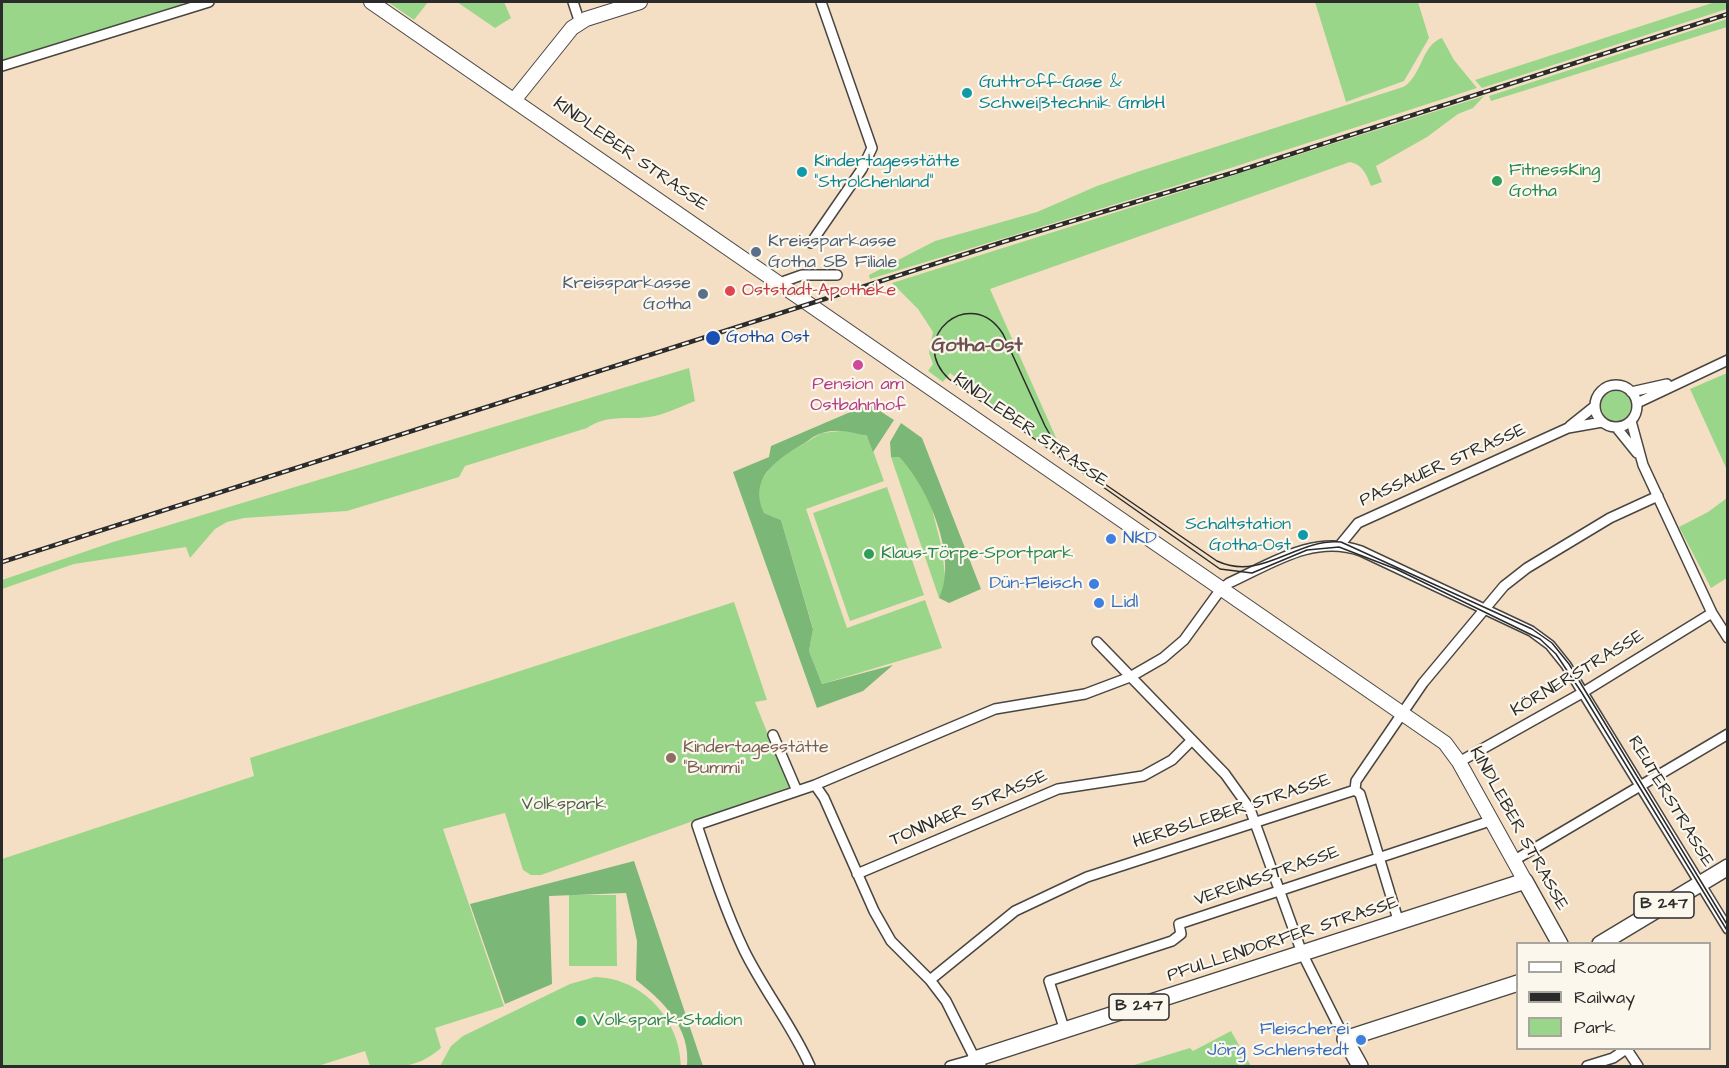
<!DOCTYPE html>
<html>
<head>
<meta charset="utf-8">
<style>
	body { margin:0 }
	#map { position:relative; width:1729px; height:1068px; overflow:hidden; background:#f5dfc4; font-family:"Architects Daughter",sans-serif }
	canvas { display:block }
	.frame { position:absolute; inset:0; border:3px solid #2b2b2b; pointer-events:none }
	.legend { position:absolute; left:1516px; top:942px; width:195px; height:108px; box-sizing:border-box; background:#fbf7ec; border:2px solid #a8a59f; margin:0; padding:8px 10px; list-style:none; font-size:18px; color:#2b2b2b }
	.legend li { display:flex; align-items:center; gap:12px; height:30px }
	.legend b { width:30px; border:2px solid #a8a59f }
</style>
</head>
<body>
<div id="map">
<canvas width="1729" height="1068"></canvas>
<div class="frame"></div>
<ul class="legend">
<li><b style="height:8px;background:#fff"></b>Road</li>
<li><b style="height:8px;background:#2b2b2b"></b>Railway</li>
<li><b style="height:16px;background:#9ad68a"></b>Park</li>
</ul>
</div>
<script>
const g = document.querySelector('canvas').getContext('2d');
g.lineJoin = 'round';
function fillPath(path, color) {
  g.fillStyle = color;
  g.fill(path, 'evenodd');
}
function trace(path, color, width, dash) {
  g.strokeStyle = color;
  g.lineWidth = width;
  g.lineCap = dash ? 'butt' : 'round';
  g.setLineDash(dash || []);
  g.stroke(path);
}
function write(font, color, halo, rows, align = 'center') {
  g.font = font + ' "Architects Daughter",sans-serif';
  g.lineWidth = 4.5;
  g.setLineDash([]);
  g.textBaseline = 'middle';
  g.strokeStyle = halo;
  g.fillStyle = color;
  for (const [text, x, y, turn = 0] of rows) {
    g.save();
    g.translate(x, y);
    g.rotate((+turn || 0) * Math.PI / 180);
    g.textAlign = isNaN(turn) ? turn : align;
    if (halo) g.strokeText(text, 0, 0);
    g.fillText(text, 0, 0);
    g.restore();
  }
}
fillPath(new Path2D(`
	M2,2H181L184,4L2,61Z
	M388,2H428L414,20Z
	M457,2H504L511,18L495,28Z
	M1315,2H1418L1429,38L1404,81L1346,102Z
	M1728,2L1727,9L1482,88L1475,80L1712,3Z
	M1727,19V27L1491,101L1489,96Z
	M1442,38L1454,60L1477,88L1175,186L870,279L869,275L935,241L1037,212L1097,186L1140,171L1403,87C1422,77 1421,45 1442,38Z
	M1484,96L1473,108L1458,114L1427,137L1376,166L1382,182L1371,186C1366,174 1363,165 1350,162L990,289L1057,440L1045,445L986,402L990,392L981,385L975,392L950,373L943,382L928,371L933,364L929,353L933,332L918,309L892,283Z
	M689,368L695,401C682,406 668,413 655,416C632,421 608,413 587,428L465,466L459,477L347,511L244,518L227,522L215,529L190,558L186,547L74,564L2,589V580L113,542Z
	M1727,373V470L1690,389Z
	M1601 406a15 15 0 1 1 30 0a15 15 0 1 1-30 0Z
	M849,430L868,437L884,481L806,509L847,628L925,600L942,648L822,684L809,651L813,628L781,520L764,513L757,498L760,483L775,460L822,433Z
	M891,457H899L914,473L931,505L942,549L946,585L939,598Z
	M887,487L924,595L850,621L813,513Z
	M1727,498V578L1711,588L1679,527L1708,512Z
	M734,602L767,700L755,702L789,787L541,875H531L523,870L505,813L443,829L504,1006L435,1028L441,1048C417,1068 403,1067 370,1066L365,1051L318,1066H2V859L254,776L250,758Z
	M569,895H616L617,966H569Z
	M595,977C643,978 680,1020 681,1066H440L451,1046L463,1036L570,984Z
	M1231,1031L1251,1066H1131L1190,1048L1193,1051Z`), '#9ad68a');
fillPath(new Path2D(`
	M869,404L894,420L873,452L867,436C853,432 837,428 822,433C815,435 808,441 801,445C775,461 748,479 764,513L781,520L813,629L809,651L822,684L893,665L863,691L817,708L733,472L769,457L771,446Z
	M901,423L922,438L981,589L949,603L939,598C959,559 928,486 899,457H891L890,442Z
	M634,861L703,1066H687C691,1028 663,1001 636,980L637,941L626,893L549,896L552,984L505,1004L470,904Z`), '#7bb776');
const street = new Path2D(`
	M573,2L580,23
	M2,66L209,2
	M811,243L862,169L872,148L821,2
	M785,281L802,275H837
	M1595 406a21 21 0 1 1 42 0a21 21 0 1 1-42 0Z
	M1631,392L1667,384
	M1637,403L1728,360
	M1631,421L1643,465L1712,613L1728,638
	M1570,426L1595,406
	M1616,427L1637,453
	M1340,545L1358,523L1568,428L1602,422
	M1097,642L1225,774L1250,809L1302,953L1345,1039
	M773,735L797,791
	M1459,762L1582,693L1712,613
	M815,785L824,798L874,911L891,941L930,980L946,1001L975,1059L950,1066
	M1355,790L1360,794L1399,923
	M1513,861L1728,734
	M857,874L1058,789L1143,776L1172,760L1191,741
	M930,980L1015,911L1087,877L1355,790L1356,781L1423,683L1504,586L1527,568L1610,518L1658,496
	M1065,1031L1049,981L1172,941L1181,934L1179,924L1490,821
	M1626,1048L1638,1066
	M810,1066C792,1025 764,991 744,950C725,910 711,867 697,825L815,785L995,709L1085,694L1130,677L1163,658L1184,640L1221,589L1229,583C1271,564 1313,534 1361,551L1531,631L1550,645L1566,665L1728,929
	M1587,1066L1613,1058L1626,1049`);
const secondary = new Path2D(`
	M371,2L1445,743L1459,762L1525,881
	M515,99L572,28L586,19L640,2`);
const primary = new Path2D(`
	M1600,944L1728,867
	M978,1066L975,1059L1525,881L1560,944
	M1360,1066L1345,1039L1518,983`);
trace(street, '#494642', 12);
trace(secondary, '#494642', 16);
trace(primary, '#494642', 18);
trace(street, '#fff', 9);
trace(secondary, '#fff', 14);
trace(primary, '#fff', 15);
trace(new Path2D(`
	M1728,926L1569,664L1552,643L1532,629L1341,542C1296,538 1262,582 1217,561L1061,454L1045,426L1003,334C971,283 905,338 949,379L1220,569L1252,573L1307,550L1339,547L1396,569L1540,639L1556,654L1582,693L1728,932`), '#2b2b2b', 1.5);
const rail = new Path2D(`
	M2,562L1006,241L1235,172L1728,14`);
trace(rail, '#2b2b2b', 4.5);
trace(rail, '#fbf7ec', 2, [7]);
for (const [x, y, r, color] of [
	[967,93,6,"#0f9aa8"],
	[802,172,6,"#0f9aa8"],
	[1497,181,6,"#2e9e5b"],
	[756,252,6,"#5c6f8a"],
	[730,291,6,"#e0444e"],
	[703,294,6,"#5c6f8a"],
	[713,338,8,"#1a4fb4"],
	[858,365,6,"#d1479c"],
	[1303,535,6,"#0f9aa8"],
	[1111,539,6,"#3f7fe0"],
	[869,554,6,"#2e9e5b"],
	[1094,584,6,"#3f7fe0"],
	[1099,603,6,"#3f7fe0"],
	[671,758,6,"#8d6e63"],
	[581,1021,6,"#2e9e5b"],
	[1361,1040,6,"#3f7fe0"]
]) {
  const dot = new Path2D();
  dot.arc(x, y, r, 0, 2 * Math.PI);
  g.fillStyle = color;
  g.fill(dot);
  trace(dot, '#fbf7ec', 2);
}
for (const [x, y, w] of [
	[1664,905,60],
	[1139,1007,60]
]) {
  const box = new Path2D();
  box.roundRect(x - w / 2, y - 13, w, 26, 4.5);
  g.fillStyle = '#fbf7ec';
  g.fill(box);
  trace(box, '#2b2b2b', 1.5);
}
write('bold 16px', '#2b2b2b', null, [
	["B 247",1664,905],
	["B 247",1139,1007]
]);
write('18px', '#0d838f', '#fbf7ec', [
	["Guttroff-Gase &",979,83],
	["Schweißtechnik GmbH",979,104],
	["Kindertagesstätte",814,162],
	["\"Strolchenland\"",814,183],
	["Schaltstation",1291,525,"right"],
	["Gotha-Ost",1291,546,"right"]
], 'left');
write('18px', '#2b2b2b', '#fbf7ec', [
	["KINDLEBER STRASSE",630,155,35],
	["KINDLEBER STRASSE",1030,431,35],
	["PASSAUER STRASSE",1443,466,-24],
	["KÖRNERSTRASSE",1578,674,-31],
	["REUTERSTRASSE",1670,802,59],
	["TONNAER STRASSE",969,809,-23],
	["HERBSLEBER STRASSE",1232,812,-18],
	["KINDLEBER STRASSE",1518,829,61],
	["VEREINSSTRASSE",1267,877,-19],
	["PFULLENDORFER STRASSE",1283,940,-18]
]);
write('18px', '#27864d', '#fbf7ec', [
	["FitnessKing",1509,171],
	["Gotha",1509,192],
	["Klaus-Törpe-Sportpark",881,554],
	["Volkspark-Stadion",593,1021]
], 'left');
write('18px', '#4e5e75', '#fbf7ec', [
	["Kreissparkasse",768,242],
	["Gotha SB Filiale",768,263],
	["Kreissparkasse",691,284,"right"],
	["Gotha",691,305,"right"]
], 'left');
write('18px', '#be3a42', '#fbf7ec', [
	["Oststadt-Apotheke",742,291]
], 'left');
write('18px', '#164399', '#fbf7ec', [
	["Gotha Ost",726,338]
], 'left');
write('18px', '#b23c85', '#fbf7ec', [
	["Pension am",858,385],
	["Ostbahnhof",858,406]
]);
write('18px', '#366cbe', '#fbf7ec', [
	["NKD",1123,539],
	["Dün-Fleisch",1082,584,"right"],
	["Lidl",1111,603],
	["Fleischerei",1349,1030,"right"],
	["Jörg Schlenstedt",1349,1051,"right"]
], 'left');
write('18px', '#785e54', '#fbf7ec', [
	["Kindertagesstätte",683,748],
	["\"Bummi\"",683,769]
], 'left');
write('18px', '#4c5e48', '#fbf7ec', [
	["Volkspark",564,805]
]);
write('bold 20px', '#6c4f4e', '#fbf7ec', [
	["Gotha-Ost",977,347]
]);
</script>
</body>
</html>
